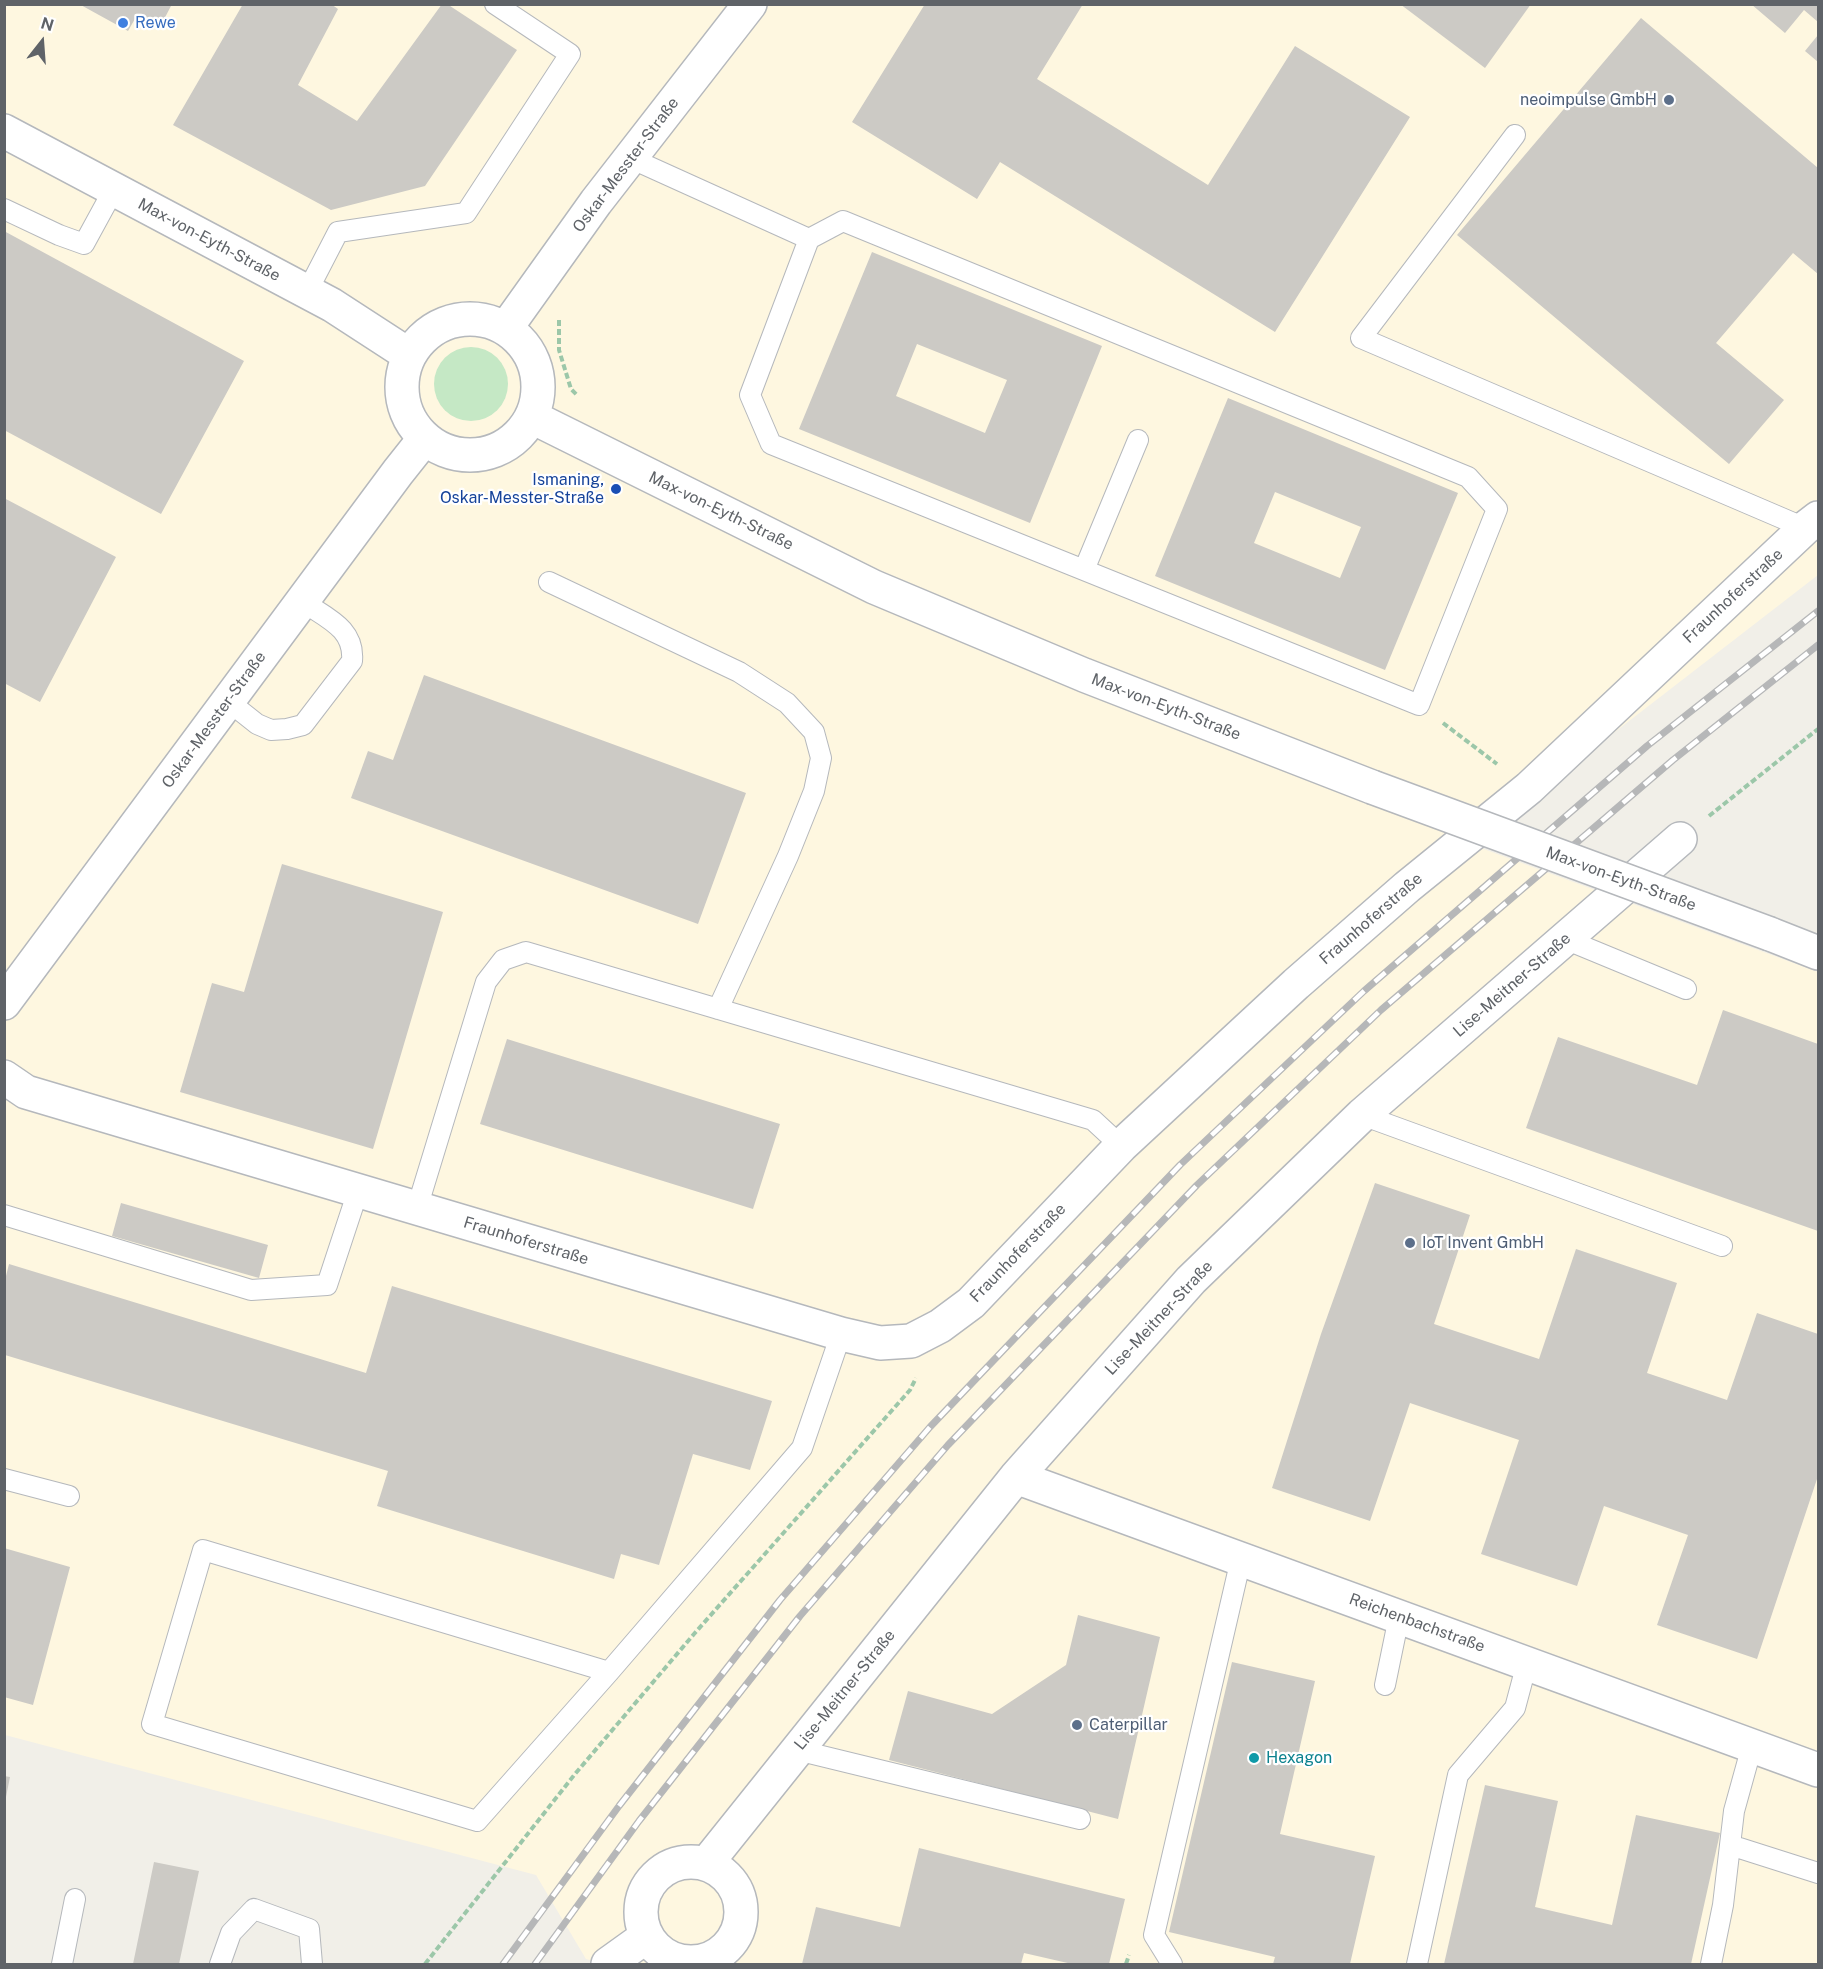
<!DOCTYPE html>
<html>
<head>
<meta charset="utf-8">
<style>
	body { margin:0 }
	#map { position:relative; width:1823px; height:1969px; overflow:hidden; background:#f1efe8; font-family:"Public Sans",sans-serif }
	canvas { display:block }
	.frame { position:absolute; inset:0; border:6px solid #5f6368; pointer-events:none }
	.north { position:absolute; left:12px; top:12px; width:60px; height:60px; -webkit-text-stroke:4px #fff; paint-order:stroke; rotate:17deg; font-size:16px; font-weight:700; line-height:24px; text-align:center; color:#5f6368 }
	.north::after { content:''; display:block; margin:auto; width:21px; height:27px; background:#5f6368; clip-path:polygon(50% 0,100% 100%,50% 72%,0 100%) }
</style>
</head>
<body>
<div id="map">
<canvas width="1823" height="1969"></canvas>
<div class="frame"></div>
<div class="north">N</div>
</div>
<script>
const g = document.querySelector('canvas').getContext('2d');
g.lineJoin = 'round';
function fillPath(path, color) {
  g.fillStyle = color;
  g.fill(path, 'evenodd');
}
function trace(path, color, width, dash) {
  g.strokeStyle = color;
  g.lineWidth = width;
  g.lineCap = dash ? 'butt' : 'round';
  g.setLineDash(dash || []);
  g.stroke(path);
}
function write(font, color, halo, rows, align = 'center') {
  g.font = font + ' "Public Sans",sans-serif';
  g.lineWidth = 4.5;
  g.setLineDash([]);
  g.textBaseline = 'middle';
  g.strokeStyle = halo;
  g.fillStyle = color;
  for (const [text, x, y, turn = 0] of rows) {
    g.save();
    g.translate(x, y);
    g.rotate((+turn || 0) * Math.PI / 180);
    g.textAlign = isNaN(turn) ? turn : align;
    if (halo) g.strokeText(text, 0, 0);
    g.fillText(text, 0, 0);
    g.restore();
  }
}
fillPath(new Path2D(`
	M4,5H1818V575L1470,844L1818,972V1964H605L586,1959L536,1875L5,1735Z`), '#fef7e0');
fillPath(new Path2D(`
	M434 384a37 37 0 1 1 74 0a37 37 0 1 1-74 0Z`), '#c5e8c5');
fillPath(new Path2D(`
	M79,4H172L159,29L136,17L128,31Z
	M243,4H331L338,9L298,85L357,121L442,4H447L517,50L425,186L331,210L173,125Z
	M925,4H1083L1037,79L1208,185L1295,46L1410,117L1275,332L1000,162L977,199L852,122Z
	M1400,4H1531L1485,68Z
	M1751,4H1818V22L1804,10L1785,33Z
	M1641,18L1818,168V274L1793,253L1716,343L1784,400L1729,464L1457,235Z
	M1818,35V62L1805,51Z
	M4,231L244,361L161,514L4,430Z
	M872,252L1102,346L1030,523L799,429ZM917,344L1007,380L985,433L896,396Z
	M1228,398L1458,493L1385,670L1155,576ZM1275,492L1361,527L1340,578L1254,543Z
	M4,498L116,557L40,702L4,683Z
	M424,675L746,793L698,924L351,798L368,751L393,760Z
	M282,864L443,912L373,1149L180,1092L212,983L244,992Z
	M1723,1010L1818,1044V1231L1526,1128L1558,1037L1697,1085Z
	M507,1039L780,1124L753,1209L480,1124Z
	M1375,1183L1470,1215L1434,1324L1539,1359L1576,1249L1677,1283L1647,1373L1727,1400L1757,1313L1818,1334V1476L1757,1659L1657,1625L1688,1535L1604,1506L1577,1586L1481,1554L1519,1440L1410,1403L1370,1521L1272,1488L1321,1334Z
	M121,1203L268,1245L259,1278L112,1236Z
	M9,1264L366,1373L392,1286L772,1401L750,1470L693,1454L659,1565L621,1554L614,1579L377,1506L388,1471L5,1355V1280Z
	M4,1548L70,1567L33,1705L4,1697Z
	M1078,1615L1160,1637L1118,1819L889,1760L908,1691L992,1714L1066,1665Z
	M1232,1662L1315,1681L1280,1834L1375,1856L1350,1964H1273L1275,1957L1169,1932Z
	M4,1776L10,1777L6,1797H4Z
	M1485,1785L1558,1801L1535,1907L1612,1925L1636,1815L1720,1833L1691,1964H1444Z
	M919,1848L1125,1899L1109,1964H1072L1024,1953L1021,1964H802L816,1907L900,1927Z
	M154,1862L199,1871L179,1964H133Z`), '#cccac5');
const service = new Path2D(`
	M1515,135L1361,338L1805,528
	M630,158L809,239
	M4,209L59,235L84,244L114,189
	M843,221L1468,477L1497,509L1419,705L771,444L750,395L809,239Z
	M307,292L338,232L466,213L570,54L495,4
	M1084,570L1138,440
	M549,582L739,672L787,703L814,732L821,758L814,791L788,856L718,1009
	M228,701L257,724L271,730L287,729L303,725L352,661C355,628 326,618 302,601
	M1565,939L1686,989
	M1362,1115L1722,1246
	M417,1208L486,982L503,960L526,952L1093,1120L1121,1146
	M4,1215L251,1290L327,1285L358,1191
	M4,1479L69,1496
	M609,1672L203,1550L152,1724L477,1821L609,1672L802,1448L841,1334
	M1385,1685L1399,1617
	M797,1750L1080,1819
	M1730,1845L1818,1873
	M62,1964L75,1899
	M220,1964L231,1933L254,1909L309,1929L312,1964
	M1172,1964L1154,1935L1241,1559
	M1417,1964L1458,1775L1515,1708L1527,1663
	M1711,1964L1723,1905L1734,1811L1752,1746`);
const minor = new Path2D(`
	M4,131L332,305L409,355
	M402 387a68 68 0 1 1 136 0a68 68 0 1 1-136 0Z
	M506,328L596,202L750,4
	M532,417L874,587L1084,675L1372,787
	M1770,934L1818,953
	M4,1003L398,472L425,438
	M4,1077L26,1092L841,1334L880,1343L911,1341L940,1326L971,1303L1121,1146L1296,984L1407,887L1529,788L1805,528L1818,518
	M1016,1477L1818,1770
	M641 1912a50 50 0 1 1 100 0a50 50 0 1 1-100 0Z
	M706,1864L1016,1477L1191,1280L1362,1115L1680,839
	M608,1964L647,1936`);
trace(service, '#b5b8bc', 22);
trace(minor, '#b5b8bc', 36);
trace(new Path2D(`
	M559,320V350L571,389L577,395
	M1443,723L1497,764
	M1709,816L1818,729
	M425,1964L575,1774L694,1634L910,1390L916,1378
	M1126,1964L1129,1955`), '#9cc7a9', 4, [6, 3]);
trace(service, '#fff', 20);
trace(minor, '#fff', 33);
const rail = new Path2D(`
	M503,1964L619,1806L780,1600L930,1427L1180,1165L1364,991L1647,746L1818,611
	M535,1964L639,1821L800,1616L948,1445L1197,1185L1381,1010L1673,760L1818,645`);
trace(rail, '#b6b7b8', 7);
trace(rail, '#fff', 4.5, [14]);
const minorBridge = new Path2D(`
	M1372,787L1770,934`);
trace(minorBridge, '#b5b8bc', 36, []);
trace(minorBridge, '#fff', 33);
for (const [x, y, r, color] of [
	[123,23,6,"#3f7fe0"],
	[1669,100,6,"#5c6f8a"],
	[616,489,6,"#1a4fb4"],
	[1410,1243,6,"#5c6f8a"],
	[1077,1725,6,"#5c6f8a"],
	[1254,1758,6,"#0f9aa8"]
]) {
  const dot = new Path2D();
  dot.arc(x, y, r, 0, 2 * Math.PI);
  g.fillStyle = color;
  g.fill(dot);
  trace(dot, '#fff', 2);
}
write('16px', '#366cbe', '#fff', [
	["Rewe",135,23]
], 'left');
write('16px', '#4e5e75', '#fff', [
	["neoimpulse GmbH",1657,100,"right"],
	["IoT Invent GmbH",1422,1243],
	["Caterpillar",1089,1725]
], 'left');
write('16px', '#5f6368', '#fff', [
	["Oskar-Messter-Straße",626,165,-53],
	["Max-von-Eyth-Straße",209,240,28],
	["Max-von-Eyth-Straße",721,511,26],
	["Fraunhoferstraße",1733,596,-43],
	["Max-von-Eyth-Straße",1166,707,21],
	["Oskar-Messter-Straße",214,720,-54],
	["Max-von-Eyth-Straße",1621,879,20],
	["Fraunhoferstraße",1371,919,-41],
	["Lise-Meitner-Straße",1512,985,-41],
	["Fraunhoferstraße",526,1241,17],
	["Fraunhoferstraße",1018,1253,-46],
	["Lise-Meitner-Straße",1159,1318,-47],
	["Reichenbachstraße",1417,1623,20],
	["Lise-Meitner-Straße",845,1690,-51]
]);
write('16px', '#164399', '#fff', [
	["Ismaning,",604,480],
	["Oskar-Messter-Straße",604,498]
], 'right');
write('16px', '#0d838f', '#fff', [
	["Hexagon",1266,1758]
], 'left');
</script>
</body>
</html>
